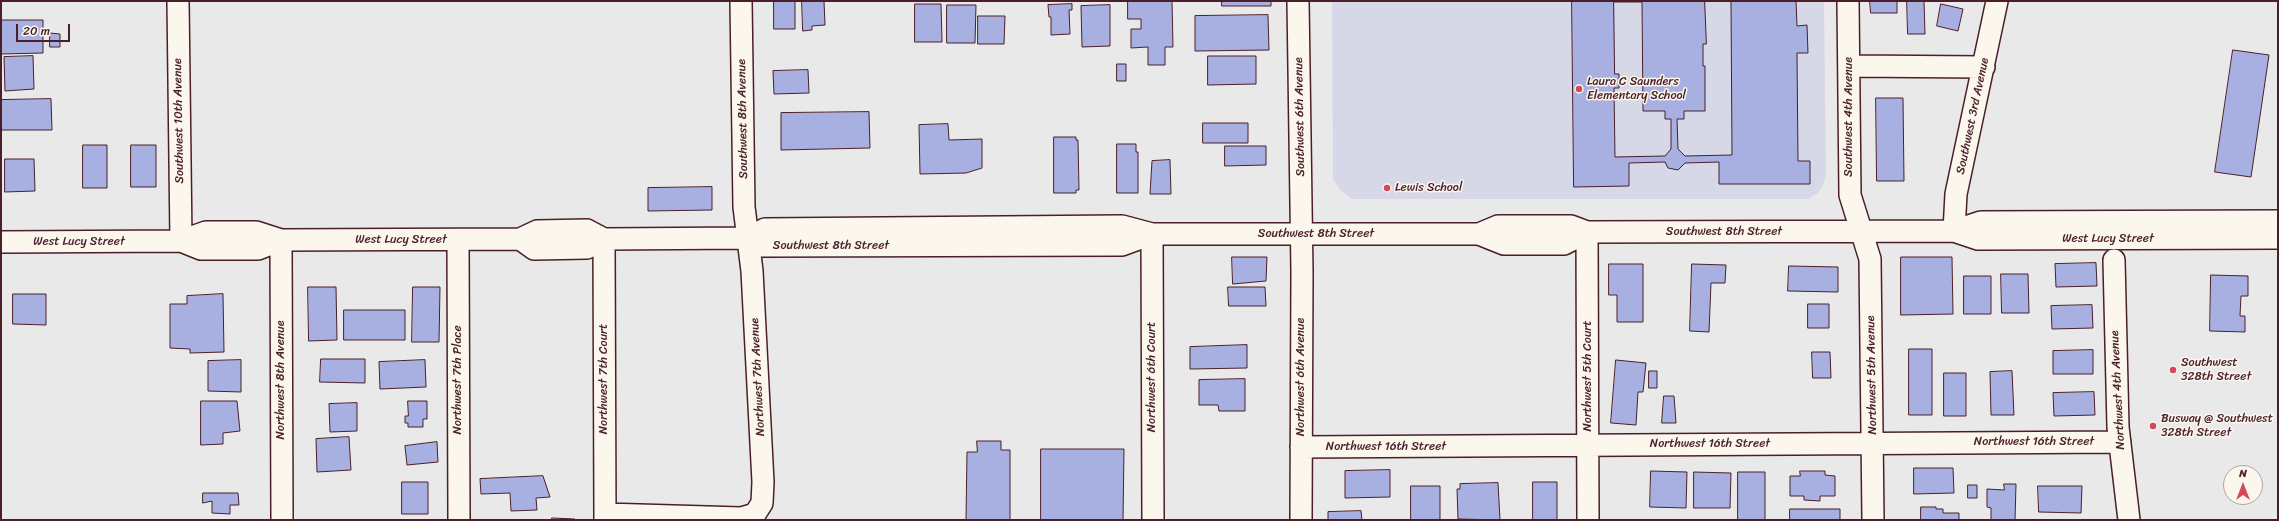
<!DOCTYPE html>
<html>
<head>
<meta charset="utf-8">
<style>
	body { margin:0 }
	#map { position:relative; width:2279px; height:521px; overflow:hidden; background:#eae9ea; font-family:Sriracha,sans-serif }
	canvas { display:block }
	.frame { position:absolute; inset:0; border:2px solid #4a1f2b; pointer-events:none }
	.north { position:absolute; left:2223px; top:465px; width:40px; height:40px; box-sizing:border-box; background:#fbf7ec; border:1px solid #b4a19f; border-radius:50%; rotate:0deg; font-size:11px; font-weight:700; line-height:16px; text-align:center; color:#4a1f2b }
	.north::after { content:''; display:block; margin:auto; width:14px; height:18px; background:#d1495b; clip-path:polygon(50% 0,100% 100%,50% 72%,0 100%) }
	.scale { position:absolute; left:16px; top:24px; width:54px; height:18px; box-sizing:border-box; border:2px solid #4a1f2b; border-top:0; padding-left:5px; font-size:12px; line-height:14px; white-space:nowrap; color:#4a1f2b; -webkit-text-stroke:3px #fbf7ec; paint-order:stroke }
</style>
</head>
<body>
<div id="map">
<canvas width="2279" height="521"></canvas>
<div class="frame"></div>
<div class="north">N</div>
<div class="scale">20 m</div>
</div>
<script>
const g = document.querySelector('canvas').getContext('2d');
g.lineJoin = 'round';
function fillPath(path, color) {
  g.fillStyle = color;
  g.fill(path, 'evenodd');
}
function trace(path, color, width, dash) {
  g.strokeStyle = color;
  g.lineWidth = width;
  g.lineCap = dash ? 'butt' : 'round';
  g.setLineDash(dash || []);
  g.stroke(path);
}
function write(font, color, halo, rows, align = 'center') {
  g.font = font + ' Sriracha,sans-serif';
  g.lineWidth = 3;
  g.setLineDash([]);
  g.textBaseline = 'middle';
  g.strokeStyle = halo;
  g.fillStyle = color;
  for (const [text, x, y, turn = 0] of rows) {
    g.save();
    g.translate(x, y);
    g.rotate((+turn || 0) * Math.PI / 180);
    g.textAlign = isNaN(turn) ? turn : align;
    if (halo) g.strokeText(text, 0, 0);
    g.fillText(text, 0, 0);
    g.restore();
  }
}
fillPath(new Path2D(`
	M1332,1H1824L1826,176L1822,187L1818,193L1808,199H1352L1340,190L1333,179Z`), '#d6d8e7');
const building = new Path2D(`
	M774,1H795V29H774Z
	M802,1H824L825,25L812,26V30L803,31Z
	M1128,1H1172L1173,47H1165V65H1148V47L1131,48V29H1141V19H1128Z
	M1222,1H1271V6H1222Z
	M1572,1H1796L1797,26L1807,25L1808,53H1797L1798,161H1810V184H1719V162L1685,163L1678,170L1668,168L1665,162L1629,163V186L1574,187ZM1705,1H1731L1732,155L1685,156L1678,149L1677,119H1684V111H1705V66H1703V44H1706ZM1614,2H1642L1643,111H1665V119H1671V149L1665,156L1615,157L1614,88H1619V74H1615Z
	M1870,1H1897V13H1871Z
	M1907,1H1924L1925,34H1908Z
	M915,4H941L942,42H915Z
	M1072,4V10H1069L1070,34L1051,35V17H1049L1048,5Z
	M1941,4L1963,9L1958,31L1937,26Z
	M947,5H976L975,43H947Z
	M1110,5V46L1082,47L1081,6Z
	M1268,15L1269,50L1195,51V16Z
	M978,16H1005L1004,44H978Z
	M1,20H43V53L1,54Z
	M50,33L60,34V47H50Z
	M2233,50L2269,55L2251,177L2215,172Z
	M33,56L34,89L5,91L4,57Z
	M1208,56H1256V84L1208,85Z
	M1117,64H1126V81H1117Z
	M808,70L809,93L774,94L773,71Z
	M1876,98H1903L1904,181H1877Z
	M51,99L52,130H1V100Z
	M869,112L870,148L781,150V113Z
	M1203,123H1248V143H1203Z
	M948,124L949,140L982,139V168L966,173L920,174L919,125Z
	M1054,137H1076V140H1078L1079,190H1076V193H1054Z
	M1117,144H1136V152H1138V193H1117Z
	M83,145H107V188H83Z
	M131,145H156V187H131Z
	M1225,146H1266V165L1225,166Z
	M5,159H34L35,191L5,192Z
	M1170,160L1171,194H1150L1152,161Z
	M712,187V210L648,211V188Z
	M1232,257H1267L1266,281L1233,284Z
	M1901,257H1952L1953,314L1901,315Z
	M2096,263L2097,286L2056,287L2055,264Z
	M1609,264H1643V322H1617V295H1609Z
	M1692,264L1726,265L1725,283H1711L1709,332L1690,331Z
	M1789,266L1838,267V292L1788,291Z
	M2001,274H2028L2029,313H2002Z
	M2211,275L2248,276V296H2241L2240,316H2245V332L2210,331Z
	M1964,276H1991V314H1964Z
	M308,287H336L337,340L309,341Z
	M413,287H440L439,342H412Z
	M1228,287H1265L1266,306H1229Z
	M13,294H46V325L13,324Z
	M223,294L224,352L190,353V349L170,348V304H187V296Z
	M1808,304H1829V328H1808Z
	M2092,305L2093,328L2052,329L2051,306Z
	M344,310H405V340H344Z
	M1247,345V368L1190,369V347Z
	M1909,349H1932V415H1909Z
	M2093,350V374H2053V351Z
	M1812,352H1830L1831,378H1813Z
	M321,359H365V383L320,382Z
	M241,360V392L208,391V361Z
	M425,360L426,387L380,389L379,362Z
	M1616,360L1646,363L1643,392H1638L1636,425L1611,423Z
	M1649,371H1657V388H1649Z
	M2012,371L2014,415H1991L1990,372Z
	M1944,373H1966V416H1944Z
	M1245,379V411H1219L1218,405H1199V380Z
	M2094,392L2095,415L2054,416L2053,393Z
	M1664,396H1674L1676,423H1662Z
	M201,401H237L240,431L223,433V444L201,445Z
	M408,401H427V419H423V427H408V423H405V416H408Z
	M357,403V431L330,432L329,404Z
	M349,437L351,470L317,472L316,439Z
	M977,441H1001V450H1010V520H966L967,452H977Z
	M437,442L438,462L407,465L405,446Z
	M1041,449H1124L1123,520H1041Z
	M1914,468H1953L1954,493L1914,494Z
	M1390,470V497L1345,498V471Z
	M1651,471L1687,472L1686,508L1650,507Z
	M1800,471H1825V475L1835,476V496H1820V501L1804,500V496H1790V476H1800Z
	M1694,472L1731,473L1730,508H1694Z
	M1738,472H1765V520H1738Z
	M543,476L550,497L536,498L537,510L511,511L510,493L481,494L480,479Z
	M402,482H428V514H402Z
	M1533,482H1557V520H1533Z
	M1498,483L1500,520L1458,519L1457,489H1460V484Z
	M2004,484H2016L2015,520H1991V508L1987,507V489L2004,490Z
	M1968,485H1977V498H1968Z
	M1411,486H1440V520H1411Z
	M2038,486H2082L2081,513L2039,512Z
	M203,493H238L239,505H230V514L212,513V501L203,503Z
	M1921,507H1936V509H1943V513H1959V520H1921Z
	M1790,509H1840V520H1790Z
	M1361,511L1362,520H1328V512Z
	M552,518L575,519V520H552Z`);
fillPath(building, '#a7b0e1');
trace(building, '#4a1f2b', 1);
const minor = new Path2D(`
	M178,1L181,241
	M1298,1L1302,272L1301,520
	M1848,1L1850,195L1870,259L1873,520
	M1849,66L1984,67
	M1954,231L1978,239L2278,238
	M1954,231L1956,194L1997,1
	M1587,232L1588,520
	M1152,234L1153,520
	M1479,234L1504,244H1564L1587,232
	M749,238L761,246L1122,245L1152,234
	M520,239L534,249L587,248L604,239
	M604,239L605,520
	M281,240L282,520
	M458,240L459,520
	M181,241L201,249H258L281,240
	M1,242L181,241L206,232H256L281,240L520,239L537,231L587,230L604,239L749,238L765,229L1122,226L1152,234H1479L1498,226H1571L1587,232L1954,231L1981,222L2278,221
	M2114,260L2118,427L2129,520
	M1301,447L2120,442
	M605,514L741,518L755,514L762,503L763,482L752,271L744,207L741,1`);
trace(minor, '#4a1f2b', 24);
trace(minor, '#fbf7ec', 21);
for (const [x, y, r, color] of [
	[1579,89,4,"#d1495b"],
	[1387,188,4,"#d1495b"],
	[2173,370,4,"#d1495b"],
	[2153,426,4,"#d1495b"]
]) {
  const dot = new Path2D();
  dot.arc(x, y, r, 0, 2 * Math.PI);
  g.fillStyle = color;
  g.fill(dot);
  trace(dot, '#fbf7ec', 1.5);
}
write('12px', '#4a1f2b', '#fbf7ec', [
	["Laura C Saunders",1587,82],
	["Elementary School",1587,96],
	["Lewis School",1395,188],
	["Southwest",2181,363],
	["328th Street",2181,377],
	["Busway @ Southwest",2161,419],
	["328th Street",2161,433]
], 'left');
write('12px', '#4a1f2b', '#fbf7ec', [
	["Southwest 3rd Avenue",1973,116,-78],
	["Southwest 6th Avenue",1300,117,-91],
	["Southwest 4th Avenue",1849,117,-90],
	["Southwest 8th Avenue",743,119,-91],
	["Southwest 10th Avenue",179,121,-91],
	["Southwest 8th Street",1724,232],
	["Southwest 8th Street",1316,234],
	["West Lucy Street",2108,239],
	["West Lucy Street",401,240],
	["West Lucy Street",79,242],
	["Southwest 8th Street",831,246],
	["Northwest 5th Avenue",1872,375,-91],
	["Northwest 5th Court",1588,376,-90],
	["Northwest 7th Avenue",758,377,-93],
	["Northwest 6th Court",1152,377,-90],
	["Northwest 6th Avenue",1301,377,-90],
	["Northwest 7th Court",604,379,-90],
	["Northwest 8th Avenue",281,380,-90],
	["Northwest 7th Place",458,380,-90],
	["Northwest 4th Avenue",2118,390,-93],
	["Northwest 16th Street",2034,442],
	["Northwest 16th Street",1710,444],
	["Northwest 16th Street",1386,447]
]);
</script>
</body>
</html>
